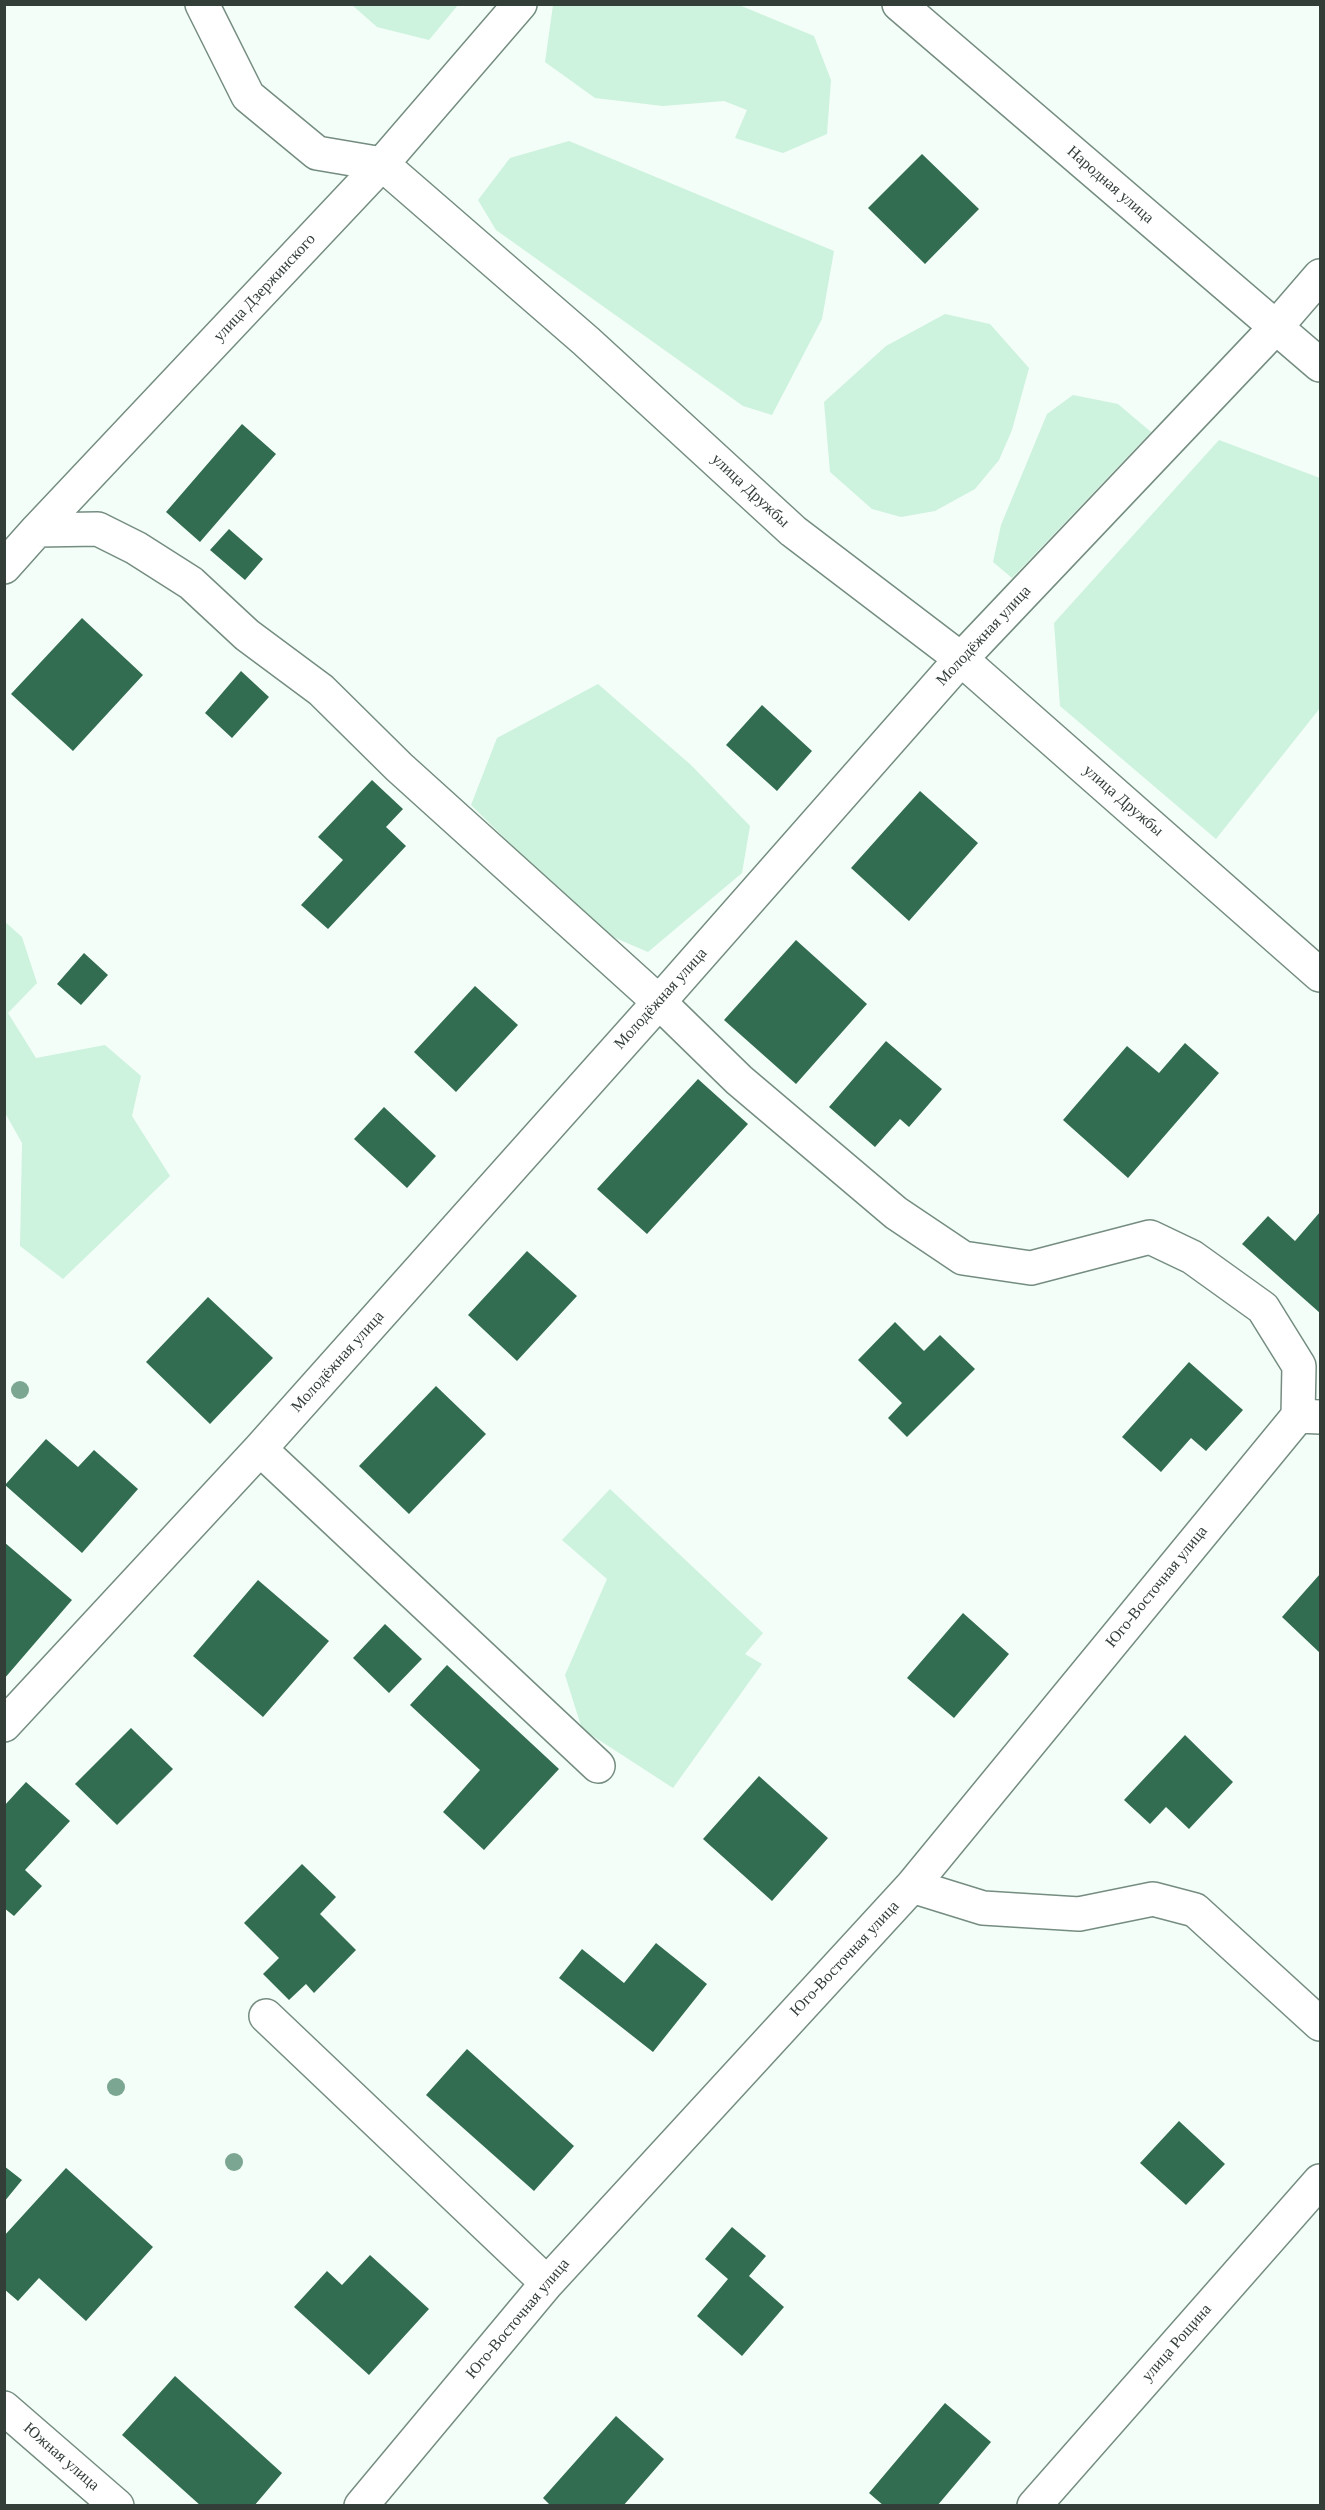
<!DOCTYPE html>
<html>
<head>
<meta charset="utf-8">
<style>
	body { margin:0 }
	#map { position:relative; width:1325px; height:2510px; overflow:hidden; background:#f3fef8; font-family:Georgia,serif }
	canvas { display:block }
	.frame { position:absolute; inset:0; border:6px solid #343e39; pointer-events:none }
</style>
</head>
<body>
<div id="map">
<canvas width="1325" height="2510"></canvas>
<div class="frame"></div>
</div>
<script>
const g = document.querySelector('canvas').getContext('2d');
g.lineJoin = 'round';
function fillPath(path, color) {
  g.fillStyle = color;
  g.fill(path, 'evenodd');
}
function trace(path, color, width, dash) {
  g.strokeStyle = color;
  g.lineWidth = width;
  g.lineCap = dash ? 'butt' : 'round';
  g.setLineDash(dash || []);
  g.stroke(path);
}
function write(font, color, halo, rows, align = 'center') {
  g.font = font + ' Georgia,serif';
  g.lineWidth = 6;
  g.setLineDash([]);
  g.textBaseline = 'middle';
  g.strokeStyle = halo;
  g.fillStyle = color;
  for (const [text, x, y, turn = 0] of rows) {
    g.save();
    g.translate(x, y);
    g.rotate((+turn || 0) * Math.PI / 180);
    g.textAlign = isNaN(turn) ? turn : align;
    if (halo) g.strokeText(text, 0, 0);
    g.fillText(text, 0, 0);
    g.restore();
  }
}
fillPath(new Path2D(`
	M352,5H458L429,40L377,27Z
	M553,5H739L814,36L831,80L827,134L783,153L735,138L747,110L724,101L663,106L595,98L545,62Z
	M569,141L834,251L822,319L772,415L743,406L496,230L478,200L510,158Z
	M945,314L990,324L1029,368L1012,430L999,460L975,489L935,511L901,517L872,509L830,472L824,402L886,346Z
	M1073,395L1118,404L1151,432L1012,578L993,562L1001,525L1047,414Z
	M1219,440L1320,478V708L1216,839L1060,706L1054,623Z
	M598,684L691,765L750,826L742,873L648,952L599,931L471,805L497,738Z
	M4,921L22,937L37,983L8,1013L36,1058L105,1045L141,1076L132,1116L170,1176L63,1279L20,1246L22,1143L4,1111Z
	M610,1489L763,1633L745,1654L762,1664L673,1788L582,1729L565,1675L607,1579L562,1540Z`), '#cdf2dd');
fillPath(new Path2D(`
	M922,154L979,209L925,264L868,208Z
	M242,424L276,454L200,542L166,512Z
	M229,529L263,559L245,580L210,550Z
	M82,618L143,675L73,751L11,694Z
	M241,671L269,697L232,738L205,713Z
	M762,705L812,751L777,791L726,745Z
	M372,780L403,809L386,827L406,846L328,929L301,905L343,860L318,837Z
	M920,791L978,843L909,921L851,868Z
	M796,940L867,1004L796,1084L724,1020Z
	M84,953L108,975L81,1005L57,984Z
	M475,986L518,1025L456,1092L414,1052Z
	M886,1041L942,1089L909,1127L900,1119L875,1147L829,1107Z
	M1185,1043L1219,1073L1128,1178L1063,1120L1127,1046L1159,1073Z
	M698,1079L748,1124L647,1234L597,1189Z
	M384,1107L436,1156L407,1188L354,1139Z
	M1320,1212V1313L1242,1244L1268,1216L1295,1241Z
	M527,1251L577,1296L517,1361L468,1315Z
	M208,1297L273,1358L210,1424L146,1362Z
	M895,1322L924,1351L940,1335L975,1369L907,1437L888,1418L902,1403L858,1360Z
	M1189,1362L1243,1410L1206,1451L1191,1438L1161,1472L1122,1437Z
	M436,1386L486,1434L409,1514L359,1466Z
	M46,1439L78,1467L94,1450L138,1489L82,1553L5,1485Z
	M4,1542L72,1600L4,1679Z
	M1320,1574V1653L1282,1617Z
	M258,1580L329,1641L263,1717L193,1656Z
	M963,1613L1009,1654L954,1718L907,1678Z
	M385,1624L422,1659L389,1693L353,1658Z
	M447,1665L559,1769L484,1850L443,1812L480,1770L410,1705Z
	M131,1728L173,1769L117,1825L75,1784Z
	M1185,1735L1233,1782L1189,1829L1166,1807L1150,1824L1124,1800Z
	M759,1776L828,1838L772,1901L703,1839Z
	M26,1782L70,1821L25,1870L42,1886L14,1916L4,1908V1806Z
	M302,1864L336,1897L320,1914L356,1950L314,1993L306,1984L289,2000L263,1974L279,1958L244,1923Z
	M656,1943L707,1984L653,2052L559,1978L582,1949L624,1983Z
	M467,2049L574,2146L534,2191L426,2095Z
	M1179,2121L1225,2164L1186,2205L1140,2163Z
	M4,2166L22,2180L4,2202Z
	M66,2168L153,2247L86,2321L39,2278L18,2301L4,2289V2236Z
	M732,2227L766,2256L749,2276L784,2307L742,2356L697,2316L728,2279L705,2259Z
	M370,2255L429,2309L369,2375L294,2307L327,2271L342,2285Z
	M175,2376L282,2473L254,2506H201L122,2435Z
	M945,2403L991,2442L937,2506H884L869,2493Z
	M616,2416L664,2459L623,2506H551L543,2498Z`), '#336d51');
const minor = new Path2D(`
	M202,4L248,96L317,153L382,164L586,341L793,531L961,659L1320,975
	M899,4L1320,365
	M37,530L98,529L136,548L191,583L247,635L321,690L399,767L659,1002L739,1080L896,1213L963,1258L1031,1268L1150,1237L1192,1257L1263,1308L1299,1366L1298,1416
	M4,567L37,530L382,164L520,4
	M260,1449L598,1766
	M4,1725L260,1449L659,1002L961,659L1276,327L1320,276
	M912,1886L983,1908L1079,1914L1153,1899L1195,1910L1320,2024
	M266,2016L547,2283
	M4,2408L117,2506
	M361,2506L547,2283L912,1886L1298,1416L1320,1417
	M1034,2506L1320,2181`);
trace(minor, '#758d80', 36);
trace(minor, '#fff', 33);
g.fillStyle = '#7ba692';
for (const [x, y] of [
	[20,1390],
	[116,2087],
	[234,2162]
]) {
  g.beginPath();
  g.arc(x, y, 9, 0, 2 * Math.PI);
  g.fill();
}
write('16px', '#343e39', '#fff', [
	["Народная улица",1110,185,41],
	["улица Дзержинского",265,288,-47],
	["улица Дружбы",750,491,43],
	["Молодёжная улица",984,636,-47],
	["улица Дружбы",1123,801,41],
	["Молодёжная улица",661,999,-48],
	["Молодёжная улица",338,1362,-48],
	["Юго-Восточная улица",1157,1587,-51],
	["Юго-Восточная улица",845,1959,-47],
	["Юго-Восточная улица",518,2319,-50],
	["улица Рощина",1177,2343,-49],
	["Южная улица",61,2457,41]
]);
</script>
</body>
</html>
